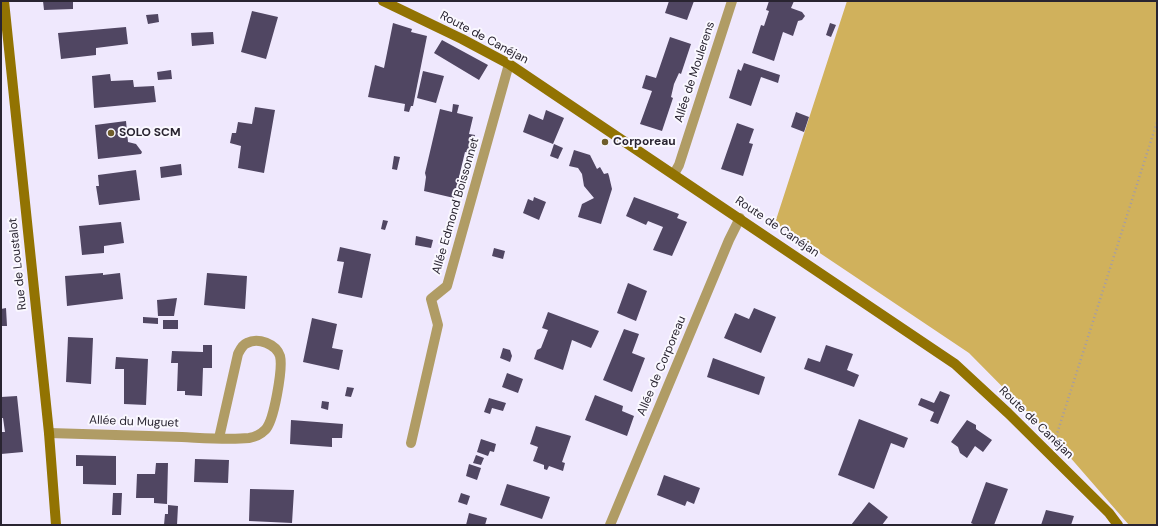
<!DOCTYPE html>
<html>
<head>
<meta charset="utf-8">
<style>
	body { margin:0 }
	#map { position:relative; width:1158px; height:526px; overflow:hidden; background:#efe8fd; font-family:"DM Sans",sans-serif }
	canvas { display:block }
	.frame { position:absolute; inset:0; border:2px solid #292431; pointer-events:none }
</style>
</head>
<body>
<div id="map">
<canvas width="1158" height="526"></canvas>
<div class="frame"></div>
</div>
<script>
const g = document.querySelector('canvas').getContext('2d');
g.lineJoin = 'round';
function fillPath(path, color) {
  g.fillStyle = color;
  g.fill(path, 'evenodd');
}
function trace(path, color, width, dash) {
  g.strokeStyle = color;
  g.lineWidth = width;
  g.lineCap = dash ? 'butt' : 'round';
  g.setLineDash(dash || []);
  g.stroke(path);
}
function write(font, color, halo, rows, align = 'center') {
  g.font = font + ' "DM Sans",sans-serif';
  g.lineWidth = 4;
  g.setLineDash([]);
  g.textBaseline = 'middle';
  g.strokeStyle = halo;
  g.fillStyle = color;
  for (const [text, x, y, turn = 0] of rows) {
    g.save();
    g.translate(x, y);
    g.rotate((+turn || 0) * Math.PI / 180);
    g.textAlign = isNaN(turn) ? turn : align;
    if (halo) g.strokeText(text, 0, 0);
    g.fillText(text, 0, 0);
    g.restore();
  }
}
fillPath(new Path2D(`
	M847,1H1157V525H1129L1055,440L969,353L775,223Z`), '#d0b15c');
fillPath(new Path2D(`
	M43,1H73V9L44,10Z
	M669,1H694L687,20L665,13Z
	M769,1H794L791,8L802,12L805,16L802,20L798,21L793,36L783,32L774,61L752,53L761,25L764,26L769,11L766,10Z
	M252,11L278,17L266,59L241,52Z
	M158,14L159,22L148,24L146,15Z
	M393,23L412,29L411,32L427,36L413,106H411L409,112L404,111L405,104L368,97L375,65L384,68Z
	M830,23L836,25L831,37L826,35Z
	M126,27L128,44L96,48V55L61,59L58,33Z
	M213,32L214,44L192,46L191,33Z
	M670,37L691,44L681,74L679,73L674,84L671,97L673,98L662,131L640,124L652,91L642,88L646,75L656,78Z
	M442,40L488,65L479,80L434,53Z
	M744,63L780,75L778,83L761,77L751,106L729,98L738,69L741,71Z
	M171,70L172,79L158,80L157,72Z
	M423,71L444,76L436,103L417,98Z
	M110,74L111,81L133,80L134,87L154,86L156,102L94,108L92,76Z
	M453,104L459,105L457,113L473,117L469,134L475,135L471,153L465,152L454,198L424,191L426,177L425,173L440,109L452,112Z
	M255,107L275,110L264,173L238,168L241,146L230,143L232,133H236L238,122L252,124Z
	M546,110L564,118L553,144L523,132L529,114L543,120Z
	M796,112L809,117L804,132L791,127Z
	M126,121L128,142L136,144L142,152L141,154L98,159L95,125Z
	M737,123L754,129L749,143L753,144L743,176L721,169Z
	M554,144L563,148L558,159L550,156Z
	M574,150L590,155L597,169L600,167L604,174L608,173L609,176L612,189L601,224L578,217L582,204L594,198L584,186L582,174L578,168L569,166Z
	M394,156L400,157L397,170L392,169Z
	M181,164L182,175L161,178L160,167Z
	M136,170L140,200L99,205L96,186H99L98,175Z
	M534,197L546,202L539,220L523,213L528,199L533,201Z
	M634,197L679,214L677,218L687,222L672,256L653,250L663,227L648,221L646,225L626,216Z
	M383,220L388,221L385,230L381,229Z
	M121,222L124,243L104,246V253L82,255L79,226Z
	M416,236L433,240L431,248L415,245Z
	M340,247L371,254L362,298L338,293L344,262L337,261Z
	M494,248L505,251L503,259L492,256Z
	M103,273V275L120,273L123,299L67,306L65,276Z
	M207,273L247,276L245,309L204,305Z
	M628,283L647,291L636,321L617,313Z
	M177,298L174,316H158L157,300Z
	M6,308L7,326H1V309Z
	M754,308L776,317L761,353L724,338L735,313L749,319Z
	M548,312L599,331L591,348L572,340L563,370L534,359L537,350L541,348L548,330L542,328Z
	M143,317L158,318V324L143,323Z
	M312,318L337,324L332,348L343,350L339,370L303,362Z
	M163,320H178V329H163Z
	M624,329L639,334L632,353L645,358L632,392L603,380Z
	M68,337L93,338L91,384L66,382Z
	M203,345H212V368H203L202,396L185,395V391H177L178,363H171L172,351L203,352Z
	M826,345L853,354L847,370L859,375L854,387L804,369L808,358L820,362Z
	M503,348L510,350L512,356L510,362L500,358Z
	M116,357L148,359L146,405L124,404V369H115Z
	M713,358L765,377L759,395L707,377Z
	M507,373L523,379L518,393L502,387Z
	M347,387L354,388L351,397L345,396Z
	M940,391L950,395L938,424L930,421L934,412L918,405L921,398L934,403Z
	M595,395L623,406L622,411L634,416L627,436L585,420Z
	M17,396L23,452L1,454V432H5L3,418H1V397Z
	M489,398L506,403L503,411L492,408L490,414L484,412Z
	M322,401L329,402L328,410L321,408Z
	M859,419L908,438L904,448L891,443L874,489L838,475Z
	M291,420L343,424L342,438H332V447L290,444Z
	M967,420L976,425V429L992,440L983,452L975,446L967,458L960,453L958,447L951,442Z
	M536,426L571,436L562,462L565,463L563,471L549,466L547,470L544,469V465L533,461L538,447L530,444Z
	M481,439L496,444L494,452L490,451L488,456L477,452Z
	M76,455L116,456V485L83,484V466H76Z
	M476,455L484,458L481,465L473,463Z
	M195,459L229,460L228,483L194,482Z
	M156,463H168L167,504L154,503V498H136L137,474H155Z
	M469,464L481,468L477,480L466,476Z
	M664,475L700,488L694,504L687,501L685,506L657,495Z
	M986,482L1008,489L994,525H975L971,523Z
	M507,484L550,497L542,519L500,505Z
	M250,489L294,490L292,523L249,521Z
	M113,493H122L121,515H112Z
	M461,493L470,496L467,505L458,502Z
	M869,502L888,517L882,525H851Z
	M168,505L178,506L177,525H164L165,514H168Z
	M1046,510L1074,516L1071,525H1041Z
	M469,513L487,518L485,525H466Z`), '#504662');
trace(new Path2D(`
	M1055,440L1157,122`), '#a09aac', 2.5, [1, 3]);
trace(new Path2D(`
	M674,174L679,165L732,1
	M49,433C93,434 138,436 182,437C204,438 228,440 249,438C255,437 261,434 265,430C274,422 283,368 280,356C276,344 258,337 247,343C242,345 240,350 238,354L219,438
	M411,443L438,325L431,299L447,286L509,64
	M610,525L729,240L740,218`), '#b09c65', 10);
trace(new Path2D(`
	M4,1L49,433L56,525
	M383,1L462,39L509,64L955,364L1008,413L1109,513L1118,525`), '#927302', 10);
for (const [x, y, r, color] of [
	[111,133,4,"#6f5d2b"],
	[605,142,4,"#6f5d2b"]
]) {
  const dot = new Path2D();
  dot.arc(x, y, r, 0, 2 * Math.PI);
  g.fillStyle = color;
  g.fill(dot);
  trace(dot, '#faf8ff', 1.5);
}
write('12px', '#292431', '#faf8ff', [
	["Route de Canéjan",484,38,28],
	["Allée de Moulerens",695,72,-72],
	["Allée Edmond Boissonnet",456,206,-74],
	["Route de Canéjan",777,227,34],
	["Rue de Loustalot",18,264,-96],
	["Allée de Corporeau",662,366,-67],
	["Allée du Muguet",134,422,2],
	["Route de Canéjan",1036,423,44]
]);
write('bold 12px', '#292431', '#faf8ff', [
	["SOLO SCM",119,133],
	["Corporeau",613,142]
], 'left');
</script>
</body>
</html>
